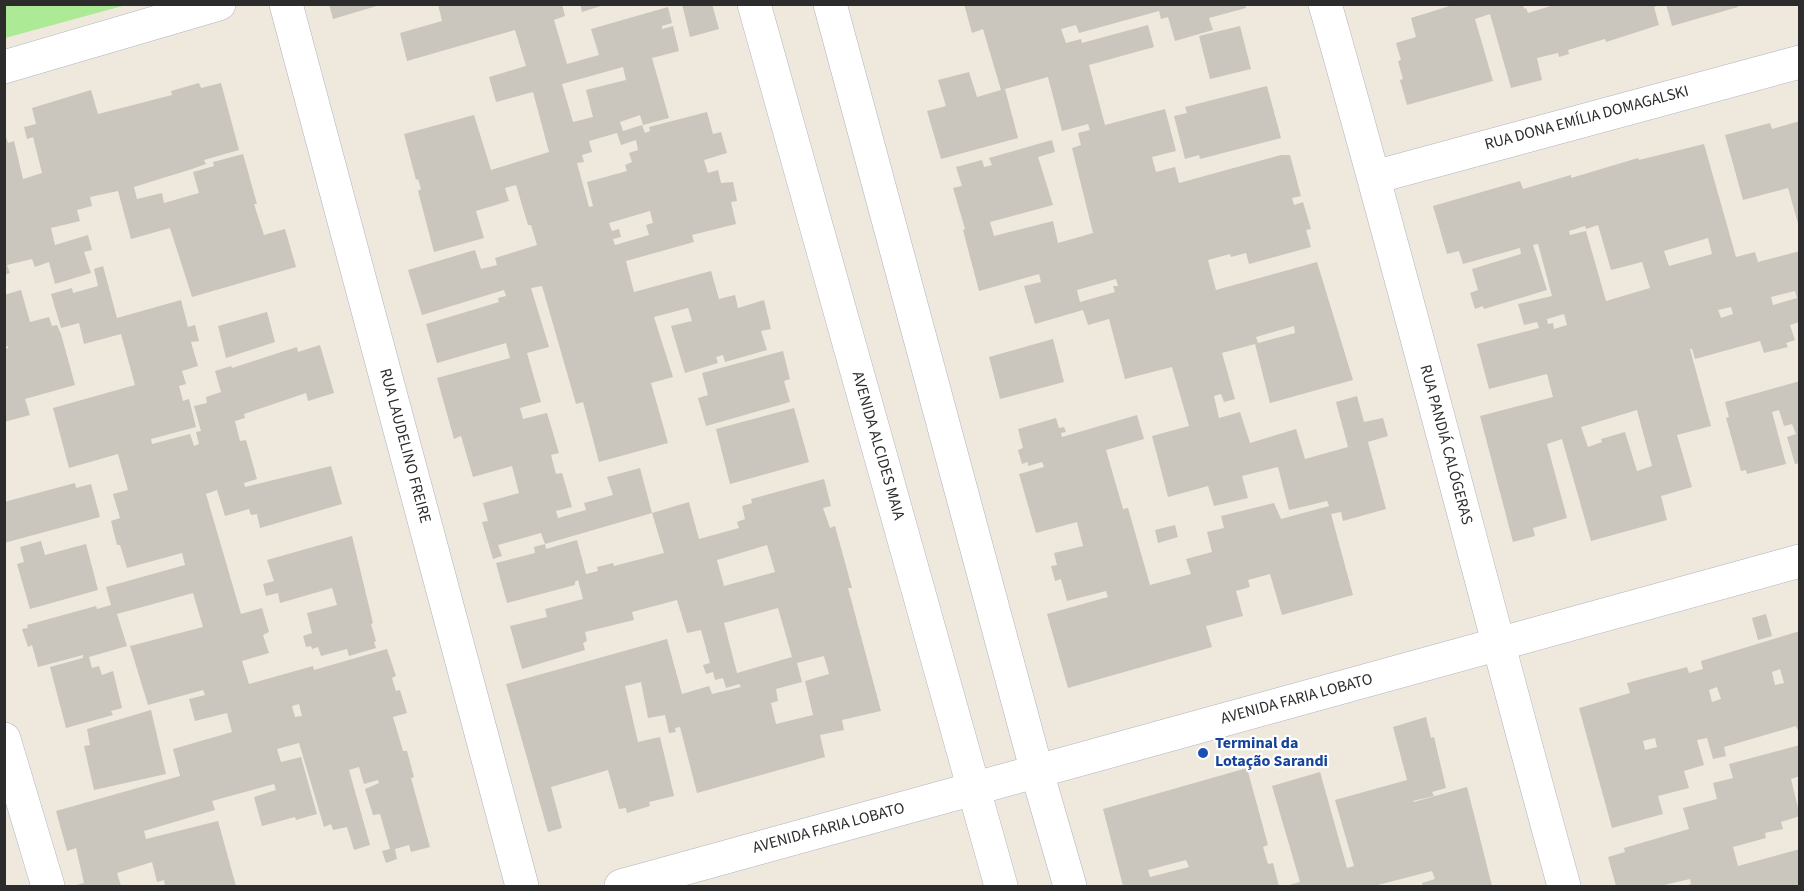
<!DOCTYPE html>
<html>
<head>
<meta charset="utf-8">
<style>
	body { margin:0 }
	#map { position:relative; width:1804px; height:891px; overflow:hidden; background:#efe8dd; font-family:"Source Sans 3",sans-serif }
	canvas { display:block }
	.frame { position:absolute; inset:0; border:6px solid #2c2c2c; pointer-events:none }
</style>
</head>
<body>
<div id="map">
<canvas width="1804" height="891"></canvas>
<div class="frame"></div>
</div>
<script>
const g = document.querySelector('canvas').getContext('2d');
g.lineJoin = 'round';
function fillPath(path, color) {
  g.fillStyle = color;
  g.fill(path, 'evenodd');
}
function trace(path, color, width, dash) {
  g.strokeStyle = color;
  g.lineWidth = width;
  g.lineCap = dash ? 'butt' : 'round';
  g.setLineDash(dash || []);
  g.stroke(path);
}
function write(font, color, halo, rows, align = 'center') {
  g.font = font + ' "Source Sans 3",sans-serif';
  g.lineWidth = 4.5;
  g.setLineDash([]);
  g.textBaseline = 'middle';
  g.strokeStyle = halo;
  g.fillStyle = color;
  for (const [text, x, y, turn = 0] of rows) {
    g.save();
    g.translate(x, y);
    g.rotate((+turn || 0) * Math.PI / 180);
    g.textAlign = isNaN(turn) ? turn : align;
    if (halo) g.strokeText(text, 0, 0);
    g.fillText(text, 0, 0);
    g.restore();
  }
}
fillPath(new Path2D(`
	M5,4H126V5L5,38Z`), '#acea95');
fillPath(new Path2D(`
	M329,4H380V5L333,19Z
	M438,4H562L565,16L554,20L567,64L599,55L591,29L668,7L672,23L662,26V29L673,26L679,51L652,58L669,118L643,125L640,115L620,122L623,131L642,125L645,133L650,131L649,127L707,112L713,134L721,132L727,153L704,160L708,173L718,170L721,183L733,182L737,201L731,202L736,224L692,235L694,242L626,261L634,292L711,271L719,299L735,295L738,308L764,300L771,329L761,331L767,350L725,362L723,355L716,357L718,363L685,373L671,326L692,321L688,308L654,317L673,377L651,383L668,443L599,462L583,402L576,404L542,286L531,288L549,347L527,353L541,402L520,408L523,419L547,413L559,453L551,455L556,474L562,473L572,507L556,511L558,518L586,510L584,503L613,495L607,477L640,468L652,513L689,502L699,539L739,528L737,522L745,519L742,506L752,503L751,499L824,479L831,506L823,508L830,528L835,526L852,588H848L881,711L842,720L844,730L820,735L825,757L697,793L680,727L675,728L676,732L669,733L665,715L648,718L641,682L625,686L638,742L660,737L674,796L649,802L650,806L627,813L626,808L619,809L608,770L551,787L562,828L548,832L506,684L667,639L682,694L709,686L712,694L741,687L739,684L726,688L723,678L715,680L713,672L706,674L703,665L710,663L701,630L687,633L677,600L632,612L634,620L585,632L587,641L583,643L585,650L522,669L510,626L547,617L545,609L583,599L578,580L575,582V585L507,603L496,563L535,553L534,547L545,544L546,549L577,540L586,574L598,571L597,567L613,563L614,566L664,553L652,513L545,544L541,533L498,545L502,556L493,559L482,522L488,521L483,503L519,493L512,466L473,477L461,436L454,439L437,378L510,358L506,343L437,363L426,324L499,302L498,298L506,296L504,290L422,315L408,270L475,250L481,269L497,265L495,258L537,245L531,225H528L516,185L505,188L509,201L476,211L484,238L434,252L418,191L421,189L418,179L416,180L404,134L474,115L491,170L549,152L533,92L496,102L489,77L526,66L515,30L407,61L400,33L442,21ZM623,67L626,80L586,90L593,117L573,122L562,84ZM617,133L621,145L636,140L638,150L629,153L632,162L625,165L627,171L587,182L593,206L589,207L577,163L584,162L582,155L592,152L589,141ZM650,211L653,223L646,225L649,235L615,245L613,239L621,237L619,229L612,231L609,223ZM767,545L775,572L724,586L717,560ZM778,608L792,657L737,673L724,623ZM824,656L829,674L805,681L813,715L776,724L771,703L778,701L776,689L802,682L797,663Z
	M580,4H604V5L582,12Z
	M682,4H712L719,29L690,37Z
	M964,4H1245L1246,8L1209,18L1213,30L1175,41L1168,17L1161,19L1159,11L1079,33L1076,25L1061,29L1066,43L1081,39L1082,43L1148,25L1154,47L1089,65L1105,125L1165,109L1176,151L1152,157L1156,172L1175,167L1179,183L1281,155H1290L1301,196L1292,198L1294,205L1303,202L1311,229L1306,230L1311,247L1249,264L1246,253L1231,257L1230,254L1208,260L1216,290L1317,262L1353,380L1270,403L1255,344L1222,353L1235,399L1224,402L1221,394L1214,396L1219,418L1240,412L1250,443L1296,429L1305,459L1348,447L1336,402L1357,396L1364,422L1383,418L1388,436L1368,442L1386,509L1343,521L1341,512L1331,514L1353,595L1282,615L1270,574L1248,580L1250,587L1236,591L1243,616L1206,626L1212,647L1068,688L1047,614L1108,597L1106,591L1067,601L1061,579L1055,581L1051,566L1057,565L1054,553L1083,546L1077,522L1036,533L1019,474L1044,467L1042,462L1028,466V462L1022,464L1018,450L1023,448L1018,429L1056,418L1059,428L1064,427L1066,432L1061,433L1062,437L1137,415L1144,439L1106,450L1123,509L1128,508L1150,585L1191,574L1186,559L1212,552L1207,532L1224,528L1221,516L1274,503L1281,519L1329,506L1327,501L1289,510L1278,467L1242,476L1248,498L1214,506L1208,486L1168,497L1152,436L1189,426L1172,367L1125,379L1109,319L1088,325L1083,310L1035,324L1024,286L1041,282L1039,274L979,291L963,230L965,229L953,188L962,186L956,167L982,160L984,167L992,165L989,158L1052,140L1055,152L1038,157L1053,205L990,222L994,236L1053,221L1058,243L1093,233L1072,148L1081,145L1078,133L1090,130L1088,124L1062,131L1048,77L1005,89L1018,138L941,159L927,111L946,106L938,80L969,72L977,97L1001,90L983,29L972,33ZM1116,279L1118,286H1113L1115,292L1080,302L1077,290ZM1294,326L1295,333L1258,343L1256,337Z
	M1456,4H1523L1524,9L1526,8L1528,13L1557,4L1661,5L1654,7L1659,25L1606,42L1605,39L1568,50L1569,54L1559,57L1558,53L1537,58L1542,80L1511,88L1490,14L1475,19L1493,81L1407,105L1400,80L1403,79L1398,61L1401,60L1396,43L1416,37L1411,18Z
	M1666,4H1737L1738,7L1672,26Z
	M1240,26L1251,69L1210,79L1199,36Z
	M199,83L201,88L221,83L239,150L204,160L206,164L192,169L134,187L137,199L162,193L164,203L199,193L193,172L214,166L213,162L243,154L257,204H254L264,235L285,229L296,267L192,297L170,228L131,239L118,191L90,197L92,206L77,210L80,221L51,228L55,245L88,235L92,250L84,252L91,273L55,284L49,262L35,267L32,259L7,265L10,273L4,275V130L8,143L14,141L23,179L42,173L33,137L27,139L24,127L36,124L32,108L91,90L98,114L172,95L171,91Z
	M1267,86L1281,138L1200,159L1199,155L1185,159L1174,116L1187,113L1185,107Z
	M1800,121V227H1799L1788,188L1743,200L1725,135L1770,123L1772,129Z
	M1704,144L1736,257L1755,252L1758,262L1800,251V322L1790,325L1795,340L1786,343L1788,347L1764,353L1760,341L1695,359L1692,349H1690L1711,426L1677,435L1692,487L1661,496L1667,520L1591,541L1562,439L1547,444L1567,518L1533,528L1535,536L1513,542L1480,416L1553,397L1547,374L1489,389L1477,344L1539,328L1537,322L1524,325L1518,304L1552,296L1538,244L1533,245L1547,290L1484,309L1483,306L1475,309L1470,293L1478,290L1472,269L1521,254L1520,248L1463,264L1459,251L1447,254L1433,206L1520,181L1523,189L1571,175V178L1638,158L1639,160ZM1598,225L1611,270L1642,262L1650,288L1606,301L1586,231L1570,235L1569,231L1585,226L1586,229ZM1708,238L1712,254L1669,266L1664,251ZM1795,291L1797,298L1773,305L1771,297ZM1731,307L1733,314L1721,318L1718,310ZM1564,314L1567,325L1554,329L1553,323L1548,324L1547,319ZM1637,410L1652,466L1637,471L1625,432L1601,439L1602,442L1588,447L1581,427Z
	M103,266L117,318L181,300L188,327L195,325L199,341L191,342L198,366L182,371L186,384L179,386L183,401L189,399L196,427L151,439L152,444L190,434L194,446L199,444L196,432L201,431L194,406L207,403L206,397L221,392L215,371L231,366L232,368L297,347L298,352L320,345L334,393L308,401L306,393L244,414L245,418L235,421L240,441L246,440L257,479L244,483L245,487L331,466L342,504L260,528L257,514L251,515L249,509L225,516L217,490L206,494L241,614L262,608L269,632L263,635L269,653L242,661L249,684L313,666L314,670L387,649L396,676L392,678L396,691L400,690L407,713L393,717L403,751H407L414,777L411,778L430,847L411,852L409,845L395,849L397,859L386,863L382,851L390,849L380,814L373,815L365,789L379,783L378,780L364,784L359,767L349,770L370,845L354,850L347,827L333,830L331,824L324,827L299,743L277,749L281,762L301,757L317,814L296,820L295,817L262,826L254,797L276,790L274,784L212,801L215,810L144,831L146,839L218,821L236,886H165L164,880L157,882L152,862L117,873L121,886H73L84,883L76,848L67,851L56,811L180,776L173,749L232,732L227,713L195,721L189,699L205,695L203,690L148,705L130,646L203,627L193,593L117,614L127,646L89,657L92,668L99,666L102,675L113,671L122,708L111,711L113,715L66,728L50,667L83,658V655L38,667L32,645L28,647L22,629L28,628L27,625L96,606L97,609L111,605L106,587L185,565L182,553L127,568L120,545H117L111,521L120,518L113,494L128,490L118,454L69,468L53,408L135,385L121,334L84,344L79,323L61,328L51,294L72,288L73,293L98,286L94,269ZM299,704L302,716L295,717L292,706Z
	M21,290L30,322L49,317L52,326L57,325L61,334L75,385L25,399L30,415L4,422V349L8,348V346L4,347V295Z
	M267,312L275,342L226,358L218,326Z
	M1053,339L1064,382L1000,399L989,357Z
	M783,351L790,379L784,381L790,402L706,426L698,398L708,395L702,373Z
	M1800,381V463L1795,464L1787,437L1796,434L1792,424L1784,426L1779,410L1772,412L1786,464L1747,474L1746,470L1741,471L1726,418L1729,417L1725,402Z
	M794,408L809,462L730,484L716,429Z
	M75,483L76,488L91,484L100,517L4,543V502Z
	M1175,525L1178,537L1158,543L1155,530Z
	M352,536L373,623L371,624L376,641L374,642L376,648L349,656L347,649L321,656L318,647L312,649L311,646L306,647L303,636L312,633L307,613L337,605L332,588L280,603L278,593L266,596L263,584L274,581L267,560Z
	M41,541L45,555L86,544L98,590L30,609L17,564L24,562L20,547Z
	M1766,614L1772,636L1758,640L1752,618Z
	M1800,631V735L1796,726L1724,747L1726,756L1713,759L1707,738L1697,740L1704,765L1684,771L1689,788L1658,796L1663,814L1612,828L1579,708L1630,693L1627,683L1687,667L1689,673L1703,669L1701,661ZM1780,669L1784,683L1775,685L1772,672ZM1717,687L1721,699L1712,702L1709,690ZM1655,738L1657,747L1645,750L1643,741Z
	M151,710L166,774L94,790L84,746L90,745L87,729Z
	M1426,717L1431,738L1434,737L1446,788L1432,792L1434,796L1413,801L1414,802L1467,787L1492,886H1423L1422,883L1435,879L1432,871L1374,886H1286L1300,882L1272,786L1320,772L1347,868L1354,866L1335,800L1407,780L1393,727Z
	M1800,745V776L1791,779L1800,816L1781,822L1783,829L1765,833L1766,838L1733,847L1738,866L1800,849V886H1685L1691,884L1690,879L1660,886H1616L1608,857L1625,852L1624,848L1689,829L1683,808L1717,799L1713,783L1733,778L1729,764Z
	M1247,768L1268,845L1263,847L1268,864L1273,863L1279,886H1123L1103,809ZM1186,860L1189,867L1150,877L1148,870Z`), '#cac5bd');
const minor = new Path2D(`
	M286,4L522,886
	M754,4L1001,886
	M830,4L1037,772L1070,886
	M1325,4C1409,297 1483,593 1564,886
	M4,67L219,4
	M1375,177L1800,62
	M4,739L48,886
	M621,886L1800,561`);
trace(minor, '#b1b3c1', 34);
trace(minor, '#fff', 33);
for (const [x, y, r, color] of [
	[1203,753,6,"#1a4fb4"]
]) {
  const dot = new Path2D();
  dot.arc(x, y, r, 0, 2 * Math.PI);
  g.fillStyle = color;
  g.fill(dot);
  trace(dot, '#fff', 2);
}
write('16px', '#2c2c2c', '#fff', [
	["RUA DONA EMÍLIA DOMAGALSKI",1587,119,-15],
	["RUA PANDIÁ CALÓGERAS",1445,445,75],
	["RUA LAUDELINO FREIRE",404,446,75],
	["AVENIDA ALCIDES MAIA",877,446,74],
	["AVENIDA FARIA LOBATO",1297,700,-15],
	["AVENIDA FARIA LOBATO",829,829,-15]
]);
write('bold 16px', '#164399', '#fff', [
	["Terminal da",1215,744],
	["Lotação Sarandi",1215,762]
], 'left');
</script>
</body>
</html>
